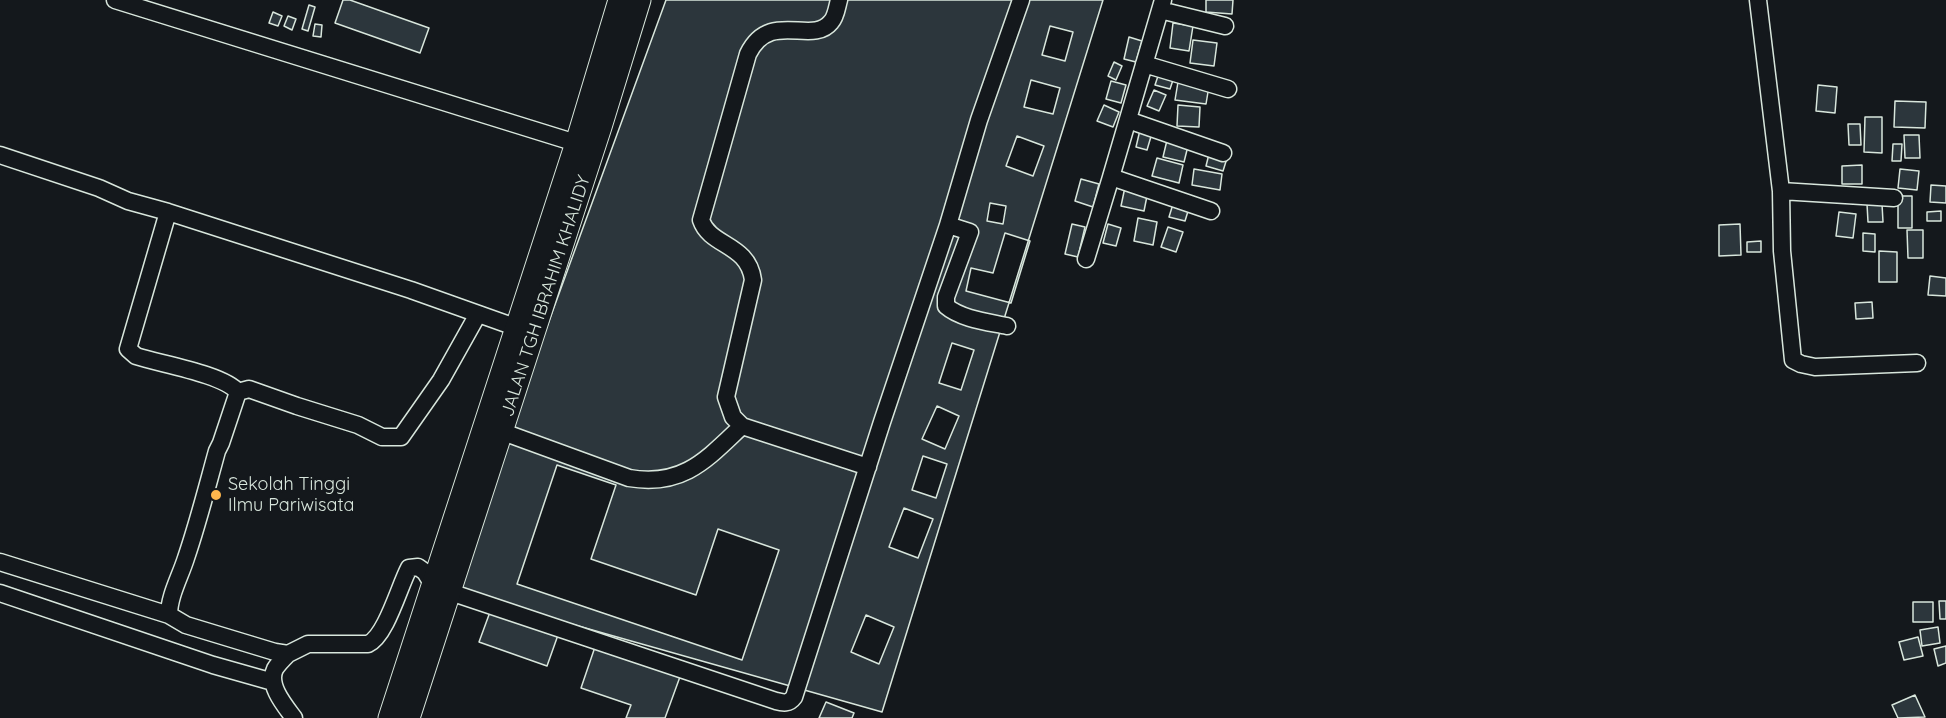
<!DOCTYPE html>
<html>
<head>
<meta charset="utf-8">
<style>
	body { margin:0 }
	canvas { display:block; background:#14181c }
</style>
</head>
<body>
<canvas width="1946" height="718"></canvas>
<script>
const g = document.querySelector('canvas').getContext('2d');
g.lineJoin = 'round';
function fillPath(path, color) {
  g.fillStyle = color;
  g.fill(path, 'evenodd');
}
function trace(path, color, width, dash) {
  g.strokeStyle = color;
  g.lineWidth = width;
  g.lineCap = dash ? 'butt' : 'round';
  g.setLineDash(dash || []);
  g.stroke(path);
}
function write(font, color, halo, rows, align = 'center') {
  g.font = font + ' Quicksand,sans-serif';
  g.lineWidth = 4.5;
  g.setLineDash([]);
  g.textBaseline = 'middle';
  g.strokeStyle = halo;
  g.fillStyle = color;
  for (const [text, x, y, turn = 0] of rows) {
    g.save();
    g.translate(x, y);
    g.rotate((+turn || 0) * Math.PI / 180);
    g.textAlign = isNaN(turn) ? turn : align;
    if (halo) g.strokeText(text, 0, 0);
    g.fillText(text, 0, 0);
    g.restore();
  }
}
const building = new Path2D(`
	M343,0H350L429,28L420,53L335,23Z
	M666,0H1103L882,712L451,590Z
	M1206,0H1233L1232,14L1206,12Z
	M309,5L315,7L308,31L302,29Z
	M273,12L282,16L278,26L269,23Z
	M288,16L296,19L292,30L284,26Z
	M1173,23L1193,26L1189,51L1170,48Z
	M315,24L322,25L321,37L313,36Z
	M1050,26L1073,32L1065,61L1042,55Z
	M1129,37L1142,41L1136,62L1124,59Z
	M1193,40L1217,43L1214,66L1190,63Z
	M1114,62L1122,66L1116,80L1108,76Z
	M1160,70L1175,74L1170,89L1155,85Z
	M1031,80L1060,88L1053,114L1024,107Z
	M1111,81L1126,85L1121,103L1106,99Z
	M1178,82L1209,86L1206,104L1175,100Z
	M1818,85L1837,87L1835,113L1816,111Z
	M1154,90L1166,95L1159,111L1147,106Z
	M1895,101L1926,102L1925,128L1894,127Z
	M1104,105L1119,112L1113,127L1097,121Z
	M1178,105L1200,107L1199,127L1177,126Z
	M1865,117H1882V153L1864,152Z
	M1848,124H1860L1861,145H1849Z
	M1140,130L1152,133L1147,150L1136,147Z
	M1904,135H1919L1920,158H1905Z
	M1017,136L1044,146L1033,176L1006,166Z
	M1168,136L1189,142L1184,162L1163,157Z
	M1893,144H1902L1901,161H1892Z
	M1210,150L1228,155L1223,171L1206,166Z
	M1157,158L1183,165L1179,183L1152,176Z
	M1862,165V184H1842V166Z
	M1194,169L1222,174L1220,190L1192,185Z
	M1900,169L1919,171L1917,190L1898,188Z
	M1081,179L1099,184L1093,207L1075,201Z
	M1931,185L1946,186V203L1930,202Z
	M1125,187L1148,191L1144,211L1121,206Z
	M1898,196H1912V228H1898Z
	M990,203L1006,206L1003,224L987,221Z
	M1173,204L1189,208L1185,221L1169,217Z
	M1867,204H1882L1883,222H1868Z
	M1941,211V221H1927V212Z
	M1839,212L1856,214L1853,238L1836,236Z
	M1138,218L1157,222L1153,245L1134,241Z
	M1072,224L1085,227L1078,257L1065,254Z
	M1108,224L1121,228L1116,246L1103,243Z
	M1740,224L1741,255L1719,256V225Z
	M1168,227L1183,232L1176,252L1161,247Z
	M1907,230H1923V258H1908Z
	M1005,233L1030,241L1011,303L966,291L971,268L993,273Z
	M1863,233L1875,234V252L1863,251Z
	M1761,241V252H1747V242Z
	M1879,251L1897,252V282H1879Z
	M1930,276L1946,278V296L1928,295Z
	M1872,302L1873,318L1856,319L1855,303Z
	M952,343L974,350L961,390L939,383Z
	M937,406L959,416L945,449L922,439Z
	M923,456L947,464L936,498L912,490Z
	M557,465L616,485L591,559L696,595L718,529L779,550L742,660L517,584Z
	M904,508L933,519L918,558L889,547Z
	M1939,601H1946V619H1940Z
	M1913,602H1933V622H1913Z
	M490,612L558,635L547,666L479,642Z
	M866,615L894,627L879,664L851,652Z
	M1938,627L1940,643L1922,646L1920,630Z
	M1918,637L1923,656L1904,660L1899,642Z
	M596,644L681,674L665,718H626L631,705L581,688Z
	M1946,646V663L1938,666L1934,649Z
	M1915,695L1925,717L1898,718L1892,705Z
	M826,702L854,713L852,718H819Z`);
fillPath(building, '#2c363c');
trace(building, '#d8e6dc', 1.5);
const minor = new Path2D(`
	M115,0L576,143
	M839,0C837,7 836,17 831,22C812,46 770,9 748,54L701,220C710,247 748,243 753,280L726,397L733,417L742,426L868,467
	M1163,0L1111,177L1211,211
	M1758,0L1781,191L1782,251L1793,360L1801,364L1815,367L1917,363
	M1160,10L1225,26
	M1144,64L1228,89
	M1128,120L1223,153
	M0,155L99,188L128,201L168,212
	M1781,191L1894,198
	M948,225L970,232L946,297V306C961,319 988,322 1007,326
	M1086,259L1111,177
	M515,327L411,290L168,212L128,349L136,356C160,364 223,374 238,392L221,443L217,451C207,487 198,523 186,558C180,577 169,596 169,615L186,625L275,652L288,654L308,644H368C386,636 399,587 409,568L418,567L425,572L433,585L450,592L776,701C783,703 789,704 794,697L882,422L948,225L979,120L1021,0
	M238,392L249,389L297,406L358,425L382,437H401L441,380L478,314
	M503,432L629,478C683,487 706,460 742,426
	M0,562L169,615
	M0,593L213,665L273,682
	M288,654C284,658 278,664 275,669C267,685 285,706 294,718`);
const major = new Path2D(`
	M389,718L576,143L619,0
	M409,718L601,127L640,0`);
trace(minor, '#d8e6dc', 19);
trace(major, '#d8e6dc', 23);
trace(minor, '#14181c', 16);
trace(major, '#14181c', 21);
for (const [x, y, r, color] of [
	[216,495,6,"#ffb74d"]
]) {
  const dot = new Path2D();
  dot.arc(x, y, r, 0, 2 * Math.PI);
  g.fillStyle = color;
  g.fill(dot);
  trace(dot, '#14181c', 2);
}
write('18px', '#d8e6dc', '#14181c', [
	["JALAN TGH IBRAHIM KHALIDY",546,296,-72]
]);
write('18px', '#d8e6dc', '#14181c', [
	["Sekolah Tinggi",228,485],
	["Ilmu Pariwisata",228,506]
], 'left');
</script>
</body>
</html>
